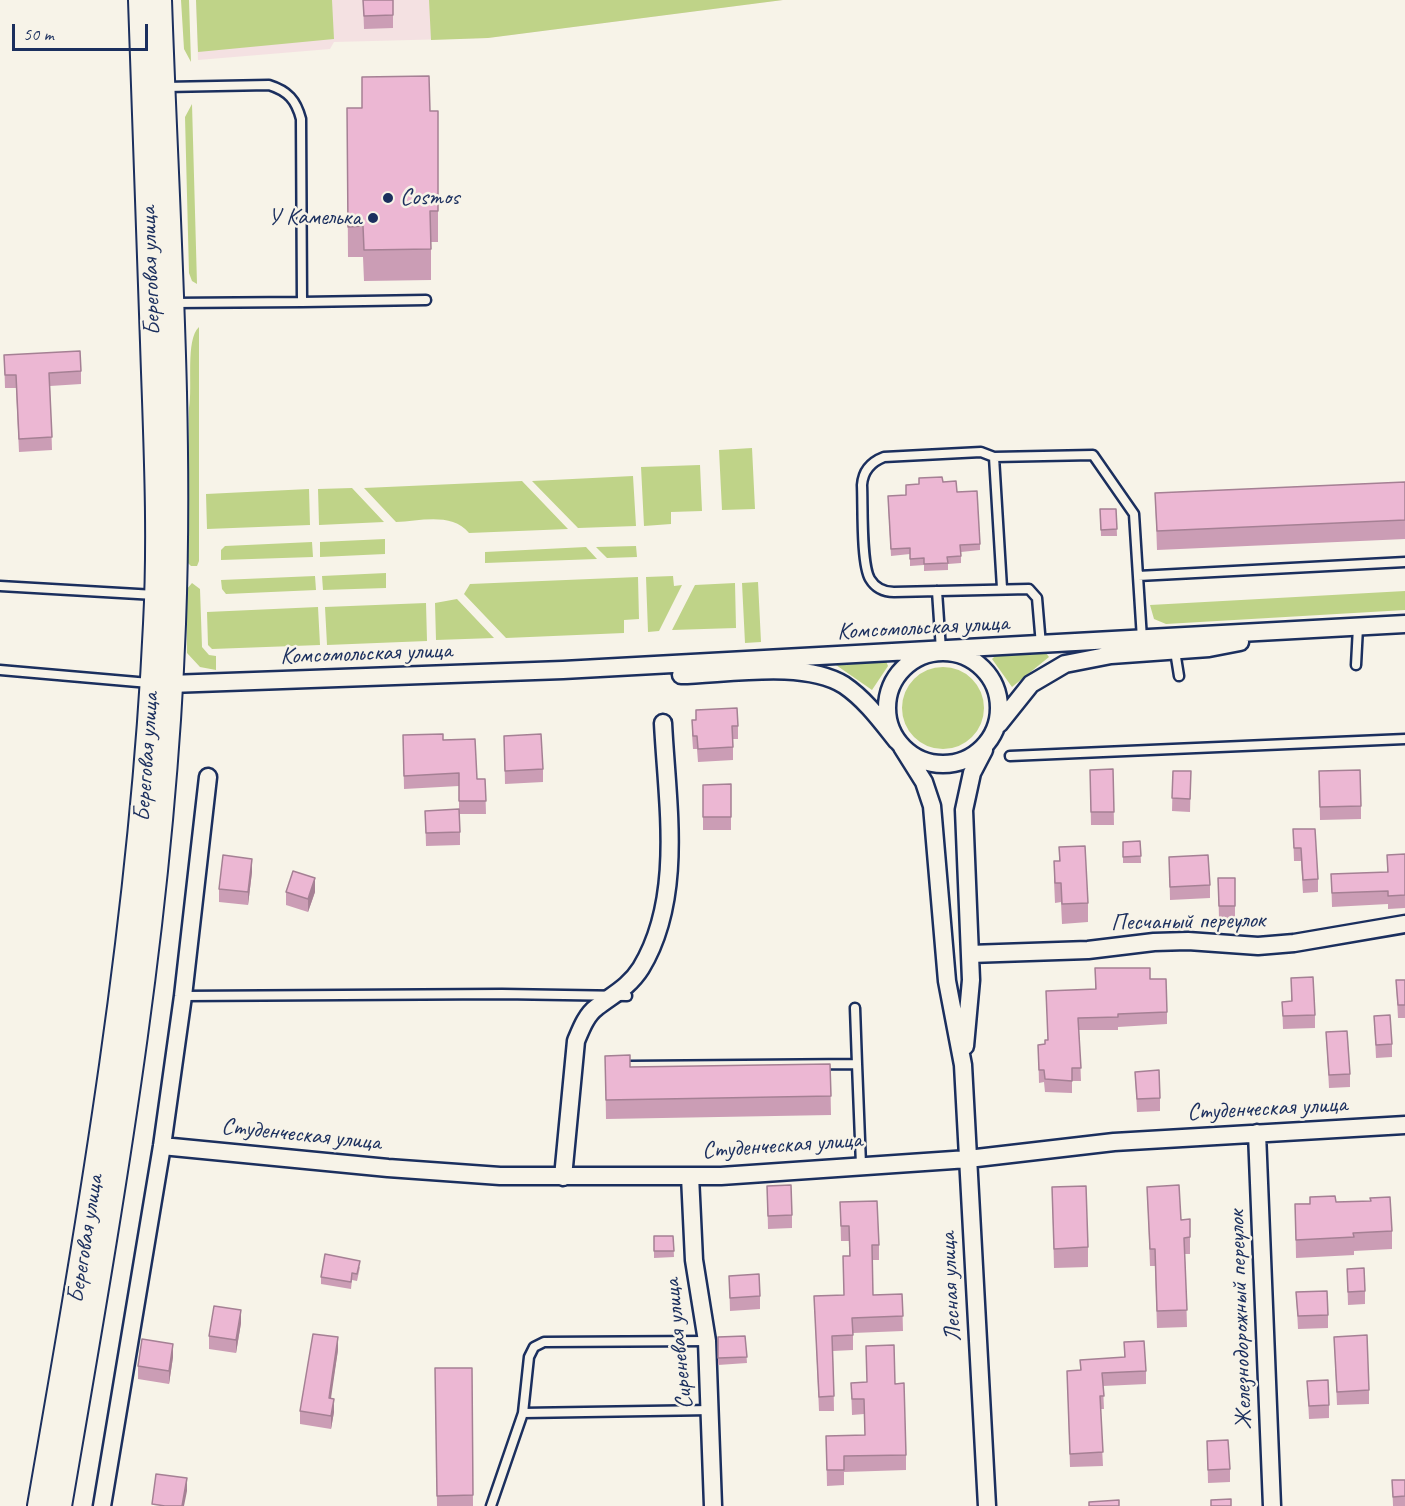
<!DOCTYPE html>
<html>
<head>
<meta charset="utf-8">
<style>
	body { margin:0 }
	#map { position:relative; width:1405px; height:1506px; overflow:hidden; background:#f7f3e8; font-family:Caveat,sans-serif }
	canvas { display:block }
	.scale { position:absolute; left:12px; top:24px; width:136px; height:27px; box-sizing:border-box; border:3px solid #1b2f5e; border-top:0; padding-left:8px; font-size:18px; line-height:21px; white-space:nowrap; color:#1b2f5e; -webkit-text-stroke:4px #f7f3e8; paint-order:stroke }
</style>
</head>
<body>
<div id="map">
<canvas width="1405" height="1506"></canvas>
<div class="scale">50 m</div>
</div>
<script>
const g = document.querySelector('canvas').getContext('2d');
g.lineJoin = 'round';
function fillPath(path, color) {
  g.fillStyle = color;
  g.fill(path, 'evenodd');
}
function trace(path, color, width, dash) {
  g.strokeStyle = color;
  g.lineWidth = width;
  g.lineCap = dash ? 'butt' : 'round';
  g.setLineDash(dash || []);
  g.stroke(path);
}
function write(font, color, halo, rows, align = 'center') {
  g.font = font + ' Caveat,sans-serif';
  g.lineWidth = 5;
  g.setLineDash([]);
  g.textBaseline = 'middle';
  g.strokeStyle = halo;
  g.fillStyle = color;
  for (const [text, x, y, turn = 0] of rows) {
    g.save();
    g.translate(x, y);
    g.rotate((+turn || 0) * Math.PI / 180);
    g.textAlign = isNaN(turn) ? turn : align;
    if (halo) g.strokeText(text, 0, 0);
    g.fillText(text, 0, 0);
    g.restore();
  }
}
fillPath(new Path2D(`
	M196,0H783L488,38L334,42L330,49L198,60Z`), '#f4e1e2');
fillPath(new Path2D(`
	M181,0H189L191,62L184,49Z
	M196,0H332L334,39L198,52Z
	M429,0H783L488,38L431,40Z
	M192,104L197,284L192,281L189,273L185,117Z
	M199,327V561L197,566H191L188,563L189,408C193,387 185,340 199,327Z
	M752,448L755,509L722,510L719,450Z
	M700,465L702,511L671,512V524L644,526L641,467Z
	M633,476L636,526L578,528L532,481Z
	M522,481L568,529L469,533C452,512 420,521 396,522L364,488Z
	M352,488L384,522L319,525L318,489Z
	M309,489L310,525L207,529L206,494Z
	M385,539V554L320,557V542Z
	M312,542L313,557L221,560V550L225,546Z
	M636,546L637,557L607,558L596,547Z
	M586,547L597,559L485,563V552Z
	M386,573V588L323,590L322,576Z
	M315,576L316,590L226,594L222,589L221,580Z
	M673,576L674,586L682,585L659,631L648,632L646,577Z
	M638,577L639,619L624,620V633L506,638L464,594L470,584Z
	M758,582L761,642L745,643L742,583Z
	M192,583L200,589L202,647L209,655L216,656V670L200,667L187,653L186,590Z
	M735,583L736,628L672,630L695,585Z
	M1405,591V610L1166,624L1154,619L1150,605Z
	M457,599L494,638L436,640L435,603Z
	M426,603L427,641L327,645L325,607Z
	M318,607L320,645L212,649L208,645L207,612Z
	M1046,653L1049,657L1012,687L992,659L995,656Z
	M886,661L888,666L872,690L836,665Z
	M902 708a41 41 0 1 1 82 0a41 41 0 1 1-82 0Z`), '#bfd388');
const service = new Path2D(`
	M165,87L269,85C288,91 296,100 301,119L302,302L172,303
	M302,302L426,300
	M994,457L1002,588
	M1138,576L1405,562
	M0,586L155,595
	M937,591L941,650
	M1041,645L1037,598L1029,589L894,592C884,592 876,589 870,579C861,564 863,506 862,485C863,471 871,462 884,457L981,452L994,457L1093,455L1134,514L1142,639
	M1175,651L1179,676
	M1356,665L1358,627
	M0,670L149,683
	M1010,756L1405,739
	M183,996L502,994L627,996
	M855,1008L857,1064
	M630,1066L857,1064L861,1165
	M523,1413L711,1410
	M491,1506L523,1413L529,1357L534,1347L544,1342L707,1341`);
const minor = new Path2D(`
	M887 708a56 56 0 1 1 112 0a56 56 0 1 1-112 0Z
	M681,675C727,674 804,660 844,685C866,700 881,721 897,741
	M170,684L563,670L1405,624
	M999,724L1031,684L1065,664L1111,655L1209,648L1240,642
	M902,747L924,782L932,806L947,981L963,1065L987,1506
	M970,954L1088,950L1154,942L1188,941L1258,946L1294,943L1405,924
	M965,1046L971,980L964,810L972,773L984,750
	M1257,1133L1272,1506
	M162,1146L388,1168L500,1176H721L968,1159L1114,1142L1405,1125
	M690,1176L694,1260L707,1341L713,1506
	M563,1177L576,1041C581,1029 586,1015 597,1007C614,994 629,987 641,968C684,897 667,803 663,723
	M102,1506L162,1146L183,996L208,777`);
const secondary = new Path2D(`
	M40,1506C91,1213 142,921 156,624C161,530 156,436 153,342C149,228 145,114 141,0
	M59,1506C109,1213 162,921 173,624C181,416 166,207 159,0`);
trace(service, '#1b2f5e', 13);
trace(minor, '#1b2f5e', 21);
trace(secondary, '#1b2f5e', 28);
trace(service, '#f7f3e8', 8);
trace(minor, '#f7f3e8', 16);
trace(secondary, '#f7f3e8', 24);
fillPath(new Path2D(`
	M363,0H393V28L364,29Z
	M347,108L430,111L438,211V242H431V280L364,281L363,257H348Z
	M4,355L81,371V384L50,386L52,450L19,452L16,388H5Z
	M943,482L957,492L980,544V550L961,552V563L948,564V570L924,571V565L910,566V554L891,556L888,503L906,495Z
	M1405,482V539L1157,550L1155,493Z
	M1100,509H1116L1117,536H1101Z
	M696,710L738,726V739H733V760L698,762L697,749H693L692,734V720H696Z
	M403,735L443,740L477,779H485L486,814H460V845L426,846L425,811L459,809V786L404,789Z
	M504,736L543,769V782L505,784Z
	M1113,769L1114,825H1091L1090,770Z
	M1173,771H1191L1190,812L1172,811Z
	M1319,771L1361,806V819L1320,820Z
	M731,784V830H703V785Z
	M1293,829L1318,879V892L1303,893L1301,861H1294Z
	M1140,841L1141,863H1123V842Z
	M1059,847L1088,903V922L1062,924L1061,902L1055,903L1054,881V861H1059Z
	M1405,854V908L1388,909V904L1332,907L1331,874L1387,872V855Z
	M1169,857L1210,885V898L1170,900Z
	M252,872L248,905L219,902V889Z
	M1218,878H1235V919H1219Z
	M286,892H315L308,912L286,905Z
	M1095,968L1150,979L1167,1012V1024L1118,1027V1030H1079L1081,1081H1072V1093L1045,1092L1044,1082L1039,1083L1038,1045L1045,1044L1048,1040L1046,991L1095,989Z
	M1291,978L1315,1015V1028L1283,1029L1282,1002L1291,1001Z
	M1396,980H1405V1018H1398Z
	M1374,1016L1392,1044V1057L1376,1058Z
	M1326,1032L1350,1074V1087L1329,1088Z
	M605,1056L630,1067L830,1064L831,1115L606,1119Z
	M1135,1072L1160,1098V1111L1137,1112Z
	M767,1186L792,1215V1228L768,1229Z
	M1052,1187L1088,1247V1267L1054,1268Z
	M1147,1187L1181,1220L1190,1237V1254H1185L1187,1327L1157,1328L1155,1266H1150Z
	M840,1202L879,1245V1260H872L873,1295L902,1294L903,1331L853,1333V1350L833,1351L834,1411H819L814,1296L844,1295L843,1256H849V1241H841Z
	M1336,1202L1392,1231V1249L1354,1251V1255L1296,1258L1295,1204Z
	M654,1236H673L674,1257L654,1258Z
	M360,1267L357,1281L352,1280L351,1289L321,1284V1277Z
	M1347,1269L1365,1291V1304L1348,1305Z
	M729,1276L760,1296V1309L730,1311Z
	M1296,1292L1328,1315V1328L1298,1329Z
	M241,1323L236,1353L209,1349V1336Z
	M745,1336L747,1363L718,1365V1337Z
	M1334,1337L1369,1390V1404L1337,1405Z
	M1124,1342L1146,1371V1384L1103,1386L1104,1409H1100L1103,1466L1070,1467L1067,1371L1080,1370V1360L1124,1357Z
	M338,1350L330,1399L334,1412L331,1429L300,1424V1411Z
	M173,1357L169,1384L138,1379V1366Z
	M435,1368H472L473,1506H437Z
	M1307,1381L1329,1405V1418L1309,1419Z
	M851,1383L895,1384L906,1455V1470L844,1472V1485L827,1486L826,1436L865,1435L864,1414L852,1415Z
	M1207,1441L1230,1469V1482L1208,1483Z
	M1392,1480H1405V1506H1393Z`), '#cb9db5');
fillPath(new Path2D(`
	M252,859V872L248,905V892Z
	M315,878V892L308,912V899Z
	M241,1310V1323L236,1353V1340Z
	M338,1337V1350L329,1412V1398Z
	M173,1344V1357L169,1384V1371Z
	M334,1399V1412L331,1429V1416Z
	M187,1478V1491L184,1506H182Z`), '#a58094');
const building = new Path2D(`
	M363,0H393V15L364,16Z
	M429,76L430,111H438V211H430L431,249L364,250L363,226L348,227L347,108H362V77Z
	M80,351L81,371L49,373L52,437L19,439L16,375H5L4,355Z
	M942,477L943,482L956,481L957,492L977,491L980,544L960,545L961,556L947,557L948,563L924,564V558L910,559V548L891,549L888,496L906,495V485L919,484V478Z
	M1405,482V520L1157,531L1155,493Z
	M1100,509H1116L1117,529L1101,530Z
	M737,708L738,726H732L733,747L698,749L697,736H693L692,720H696V710Z
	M443,734V740L475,739L477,779H485L486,801H459V773L404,776L403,735Z
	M541,734L543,769L505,771L504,736Z
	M1113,769L1114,812H1091L1090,770Z
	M1360,770L1361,806L1320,807L1319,771Z
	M1173,771H1191L1190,799L1172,798Z
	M731,784V817H703V785Z
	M459,809L460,832L426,833L425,811Z
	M1293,829H1315L1318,879L1303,880L1301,848H1294Z
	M1140,841L1141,856L1123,857V842Z
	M1085,846L1088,903L1062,904L1061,883H1055L1054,861H1060L1059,847Z
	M1405,854V895L1388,896V891L1332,893L1331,874L1388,872L1387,855Z
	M223,855L252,859L248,892L219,889Z
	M1208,855L1210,885L1170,887L1169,857Z
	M293,871L315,878L308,899L286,892Z
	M1218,878H1235V906H1219Z
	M1095,968H1150V979H1166L1167,1012L1118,1014V1017L1078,1018L1081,1068H1072V1081L1045,1079L1044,1070H1039L1038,1045L1045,1044V1040H1048L1046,991L1096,989Z
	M1313,977L1315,1015L1283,1016L1282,1002L1292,1001L1291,978Z
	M1396,980H1405V1005H1398Z
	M1390,1015L1392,1044L1376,1045L1374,1016Z
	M1347,1031L1350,1074L1329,1075L1326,1032Z
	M630,1055V1067L830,1064L831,1096L606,1100L605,1056Z
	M1159,1070L1160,1098L1137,1099L1135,1072Z
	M791,1185L792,1215L768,1216L767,1186Z
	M1179,1185L1181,1220L1190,1219V1237L1184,1238L1187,1310L1157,1311L1155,1249H1150L1147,1187Z
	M1086,1186L1088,1247L1054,1249L1052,1187Z
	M1335,1196L1336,1202L1371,1201L1370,1198L1390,1197L1392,1231L1353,1233L1354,1237L1296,1240L1295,1204H1310V1197Z
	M877,1201L879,1245H872L873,1295L902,1294L903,1316L852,1318L853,1335L832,1336L834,1396L819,1397L814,1296L844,1295L843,1256H850L849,1226H841L840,1202Z
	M654,1236H673L674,1251H654Z
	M325,1254L360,1261L357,1274L352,1273L351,1282L321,1277Z
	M1364,1268L1365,1291L1348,1292L1347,1269Z
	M759,1274L760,1296L730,1298L729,1276Z
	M1327,1291L1328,1315L1298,1316L1296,1292Z
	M214,1306L241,1310L236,1340L209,1336Z
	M313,1334L338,1337L329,1398L334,1399L331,1416L300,1411Z
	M1367,1335L1369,1390L1337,1392L1334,1337Z
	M745,1336L747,1357L718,1358V1337Z
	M142,1339L173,1344L169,1371L138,1366Z
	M1144,1341L1146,1371L1102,1373L1104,1396H1100L1103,1452L1070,1454L1067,1371L1081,1370L1080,1360L1125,1357L1124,1342Z
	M894,1345L895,1384L904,1383L906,1455L844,1456V1470H827L826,1436L865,1435L864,1399H852L851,1383L867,1382L866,1346Z
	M435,1368H472L473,1495L437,1496Z
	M1328,1380L1329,1405L1309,1406L1307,1381Z
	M1228,1440L1230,1469L1208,1470L1207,1441Z
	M156,1474L187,1478L182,1506H165L152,1504Z
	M1392,1480H1405V1496L1393,1497Z
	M1231,1499V1506H1211V1500Z
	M1119,1500V1506H1089V1502Z`);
fillPath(building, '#ecb7d3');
trace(building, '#a58094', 1.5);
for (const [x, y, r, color] of [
	[388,198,6,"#1b2f5e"],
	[373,218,6,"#1b2f5e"]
]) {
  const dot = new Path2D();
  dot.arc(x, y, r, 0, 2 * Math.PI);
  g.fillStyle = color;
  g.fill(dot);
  trace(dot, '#f7f3e8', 2);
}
write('24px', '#1b2f5e', '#f7f3e8', [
	["Cosmos",400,198],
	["У Камелька",361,218,"right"]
], 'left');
write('24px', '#1b2f5e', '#f7f3e8', [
	["Береговая улица",151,271,-92],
	["Комсомольская улица",923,628,-3],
	["Комсомольская улица",366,654,-2],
	["Береговая улица",147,757,-86],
	["Песчаный переулок",1188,922,-1],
	["Студенческая улица",1267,1109,-3],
	["Студенческая улица",301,1135,6],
	["Студенческая улица",782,1146,-4],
	["Береговая улица",86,1239,-81],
	["Лесная улица",951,1287,-93],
	["Железнодорожный переулок",1241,1320,-92],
	["Сиреневая улица",679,1344,-96]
]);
</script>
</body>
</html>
